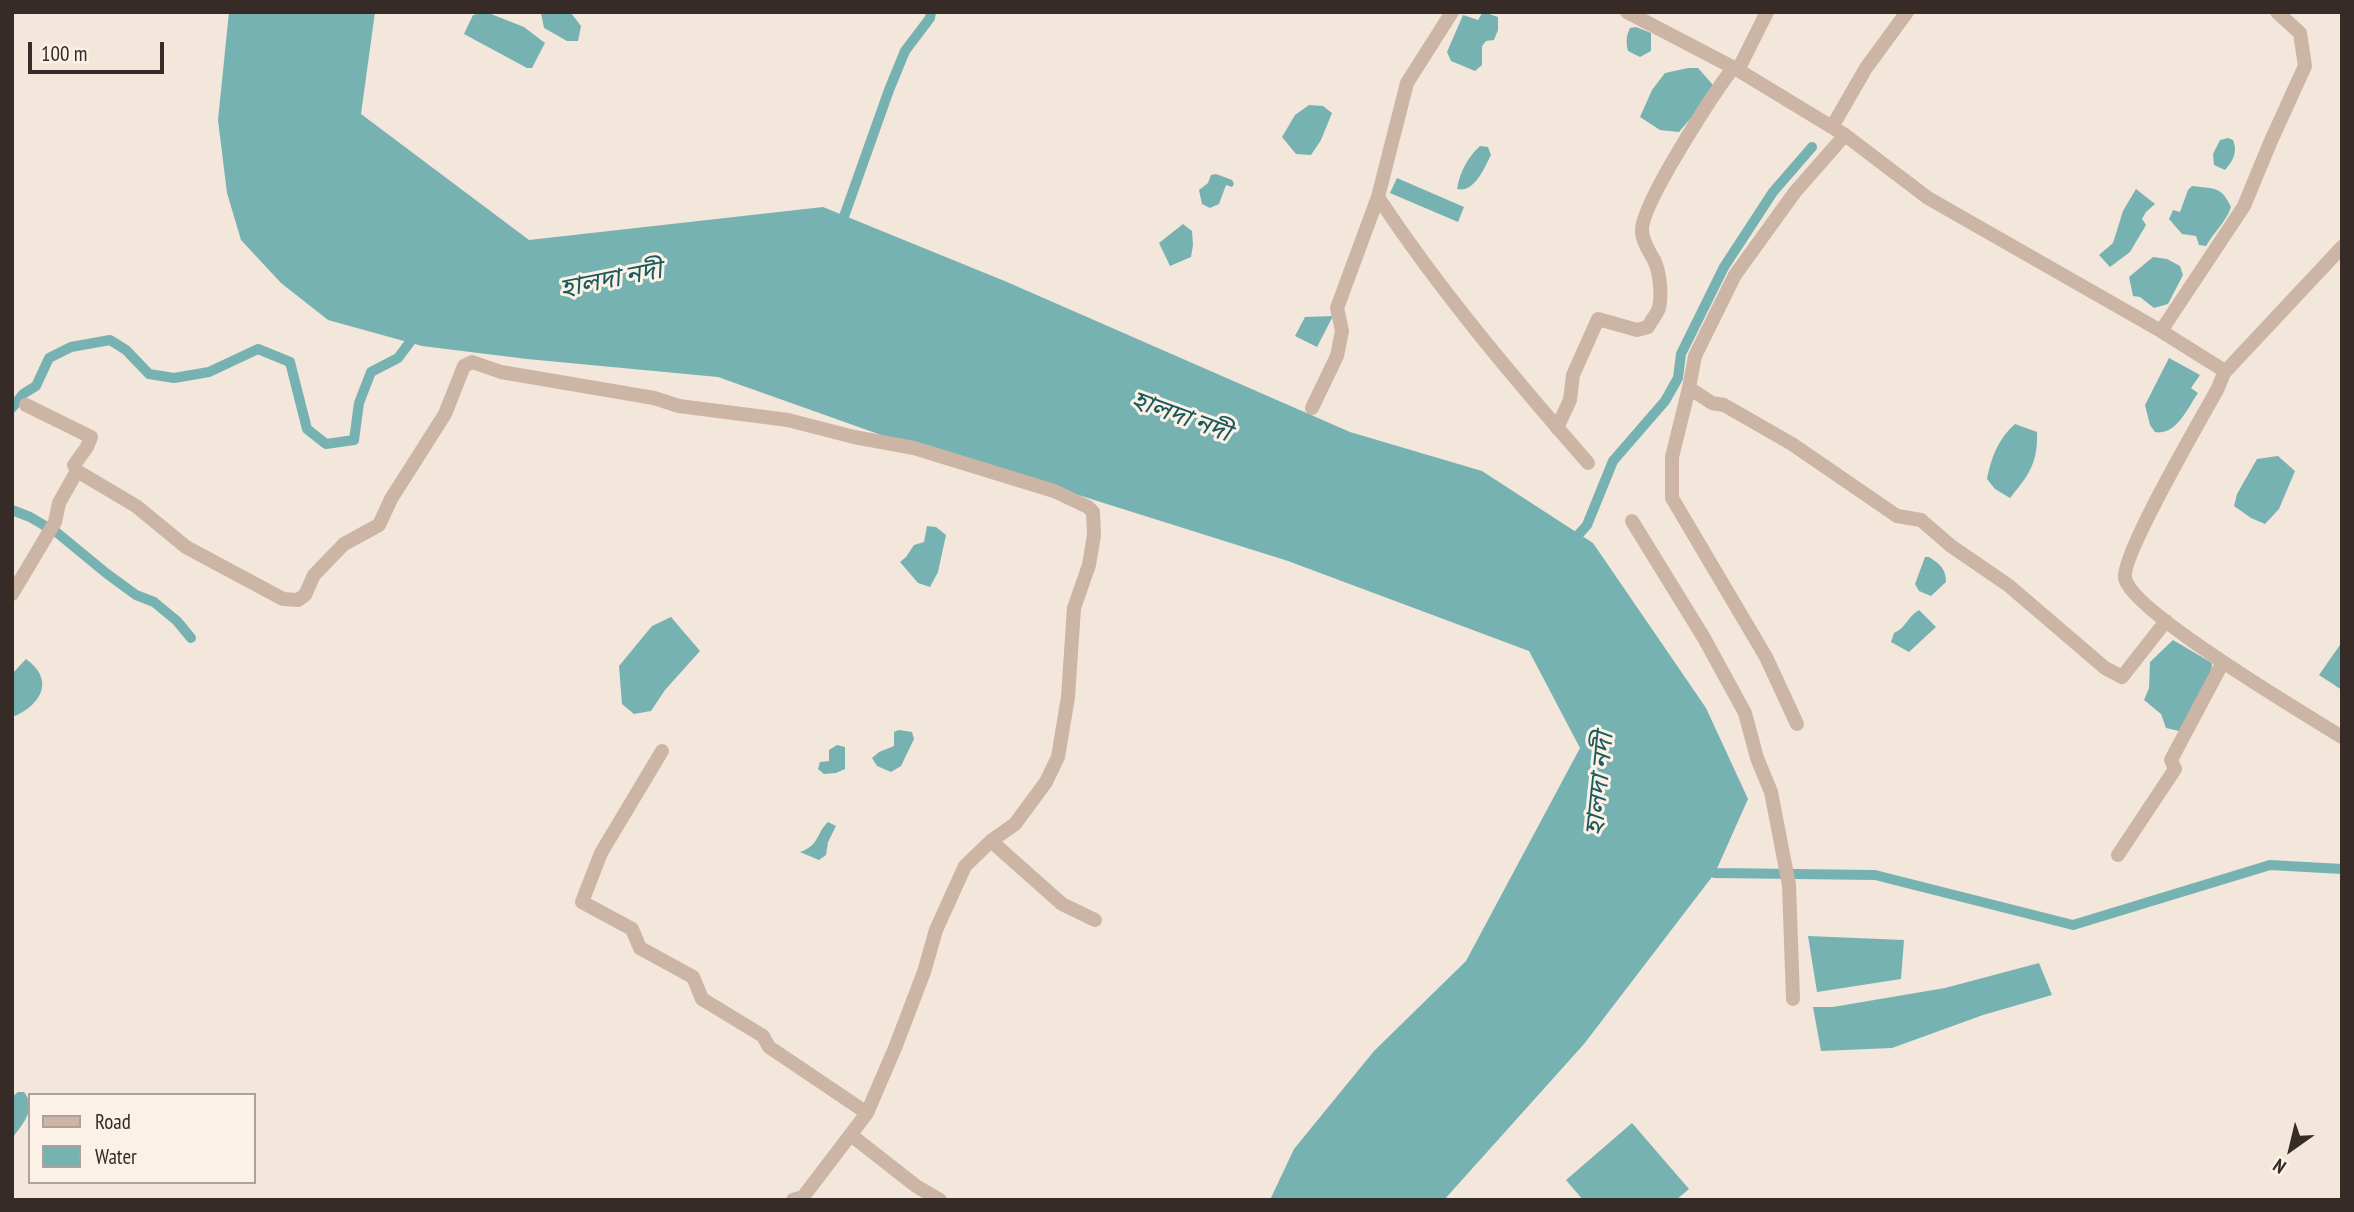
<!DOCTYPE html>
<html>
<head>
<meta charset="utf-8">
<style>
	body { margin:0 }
	#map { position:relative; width:2354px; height:1212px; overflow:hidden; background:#f3e6da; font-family:"PT Sans Narrow",sans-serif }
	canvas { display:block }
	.frame { position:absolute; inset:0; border:14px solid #372b27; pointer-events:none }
	.legend { position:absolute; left:28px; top:1093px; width:228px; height:91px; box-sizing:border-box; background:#fbf1e7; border:2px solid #ada29a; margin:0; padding:9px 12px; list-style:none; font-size:21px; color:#372b27 }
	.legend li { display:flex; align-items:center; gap:14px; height:35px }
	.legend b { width:35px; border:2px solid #ada29a }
	.north { position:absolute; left:2256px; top:1114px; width:70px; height:70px; -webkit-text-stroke:5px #fbf1e7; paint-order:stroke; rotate:214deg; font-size:19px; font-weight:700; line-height:28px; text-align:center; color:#372b27 }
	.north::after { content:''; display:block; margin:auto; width:24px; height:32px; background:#372b27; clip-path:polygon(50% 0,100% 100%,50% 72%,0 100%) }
	.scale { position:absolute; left:28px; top:42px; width:136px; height:32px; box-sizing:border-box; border:4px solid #372b27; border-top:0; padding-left:9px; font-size:21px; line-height:24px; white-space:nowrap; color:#372b27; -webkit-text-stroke:5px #fbf1e7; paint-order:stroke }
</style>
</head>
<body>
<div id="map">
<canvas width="2354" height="1212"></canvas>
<div class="frame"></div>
<ul class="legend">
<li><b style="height:9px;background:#ccb5a5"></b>Road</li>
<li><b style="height:19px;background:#77b2b2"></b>Water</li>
</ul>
<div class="north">N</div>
<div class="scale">100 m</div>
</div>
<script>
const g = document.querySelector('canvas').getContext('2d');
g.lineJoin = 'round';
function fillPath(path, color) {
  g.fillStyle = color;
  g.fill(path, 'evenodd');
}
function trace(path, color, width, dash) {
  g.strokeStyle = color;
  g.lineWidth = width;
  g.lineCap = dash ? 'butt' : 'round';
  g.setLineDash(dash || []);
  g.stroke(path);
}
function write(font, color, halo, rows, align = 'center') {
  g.font = font + ' "PT Sans Narrow","Noto Sans Bengali",sans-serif';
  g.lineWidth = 6;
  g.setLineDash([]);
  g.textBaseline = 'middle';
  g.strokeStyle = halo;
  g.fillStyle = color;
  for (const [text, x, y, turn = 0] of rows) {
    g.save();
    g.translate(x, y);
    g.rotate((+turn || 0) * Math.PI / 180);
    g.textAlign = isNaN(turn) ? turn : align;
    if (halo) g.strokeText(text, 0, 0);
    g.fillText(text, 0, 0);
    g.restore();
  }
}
fillPath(new Path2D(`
	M229,12H375L361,114L529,240L823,207L1007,282L1350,432L1482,471L1593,543L1706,708L1748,799L1715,873L1584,1044L1444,1200H1270L1294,1149L1374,1051L1466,961L1580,748L1529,651L1288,561L1018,476L912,446L718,377L527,359L422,346L328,320L281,283L241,240L227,193L218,120Z
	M486,12L524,27L545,43L532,68H527L464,34L473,15Z
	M544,12L571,13L581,26L578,41H567L544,28L541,13Z
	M1483,12L1498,17V30L1494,40L1486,41L1482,46V65L1475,71L1451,61L1447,52L1463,15L1478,20Z
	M1636,27L1651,33V51L1640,57L1628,51C1626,42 1626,36 1630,28Z
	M1688,68H1698L1713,85L1701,106L1679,132L1660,130L1640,117L1652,90L1665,73Z
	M1309,105L1323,106L1332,113L1321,140L1311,155L1296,154L1282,137L1295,115Z
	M2228,138L2233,140C2238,152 2233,161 2225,170L2214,165L2213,154L2220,140Z
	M1480,146L1488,147L1491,155C1484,168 1475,193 1457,189C1460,172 1467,158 1480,146Z
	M1216,174L1232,180L1234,184L1232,187L1226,185L1219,204L1210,208L1202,204L1199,190L1208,183L1211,175Z
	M1397,178L1464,207L1458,222L1390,193Z
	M2192,186C2213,189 2221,185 2231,207C2226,222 2214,232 2206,246L2199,245L2196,236L2182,234L2169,219L2173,210L2180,212L2188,190Z
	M2136,189L2155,204L2146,212L2142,219L2146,225L2130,252L2110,267L2099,255L2113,243L2123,211Z
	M1183,224L1192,231L1193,245L1191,257L1170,266L1159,243Z
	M2153,257L2167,259L2180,266L2183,275L2168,304L2154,308L2140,297L2133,296L2129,277Z
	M1333,316L1317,347L1295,336L1305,317Z
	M2169,358L2200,375L2191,388L2198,393C2187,409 2176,436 2155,432L2150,425L2145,405Z
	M2015,424L2037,432C2038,463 2029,475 2010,498L1995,489L1987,479C1991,458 1998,439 2015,424Z
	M2278,456L2295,471L2279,509L2265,524L2251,518L2234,506L2237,494L2257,459Z
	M927,526L936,527L946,535L938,572L930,587L918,583L900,562L906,557L914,545L924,542Z
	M1925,557H1929C1940,564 1946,569 1946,582L1931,596L1919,591L1915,584Z
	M1919,610L1936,627L1909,652L1891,642L1894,633C1906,628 1908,616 1919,610Z
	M671,617L700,651L665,690L651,711L634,714L622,704L619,666L652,626Z
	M2173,640L2212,663L2211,676L2179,731L2166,728L2161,714L2144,700L2149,688L2150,662Z
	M2342,642V690L2319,675Z
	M26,659C54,679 43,703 15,716L12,714V674Z
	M899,730L912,732L914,739L901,766L891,772L877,766L872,758L879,752L894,746V732Z
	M837,745L845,747V769L836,773L824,774L818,769L820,762L829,761V750Z
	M828,822L836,826L828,842L826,855L819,860L800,852C820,845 816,833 828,822Z
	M1808,936L1904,940L1901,979L1817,992Z
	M2039,963L2052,995L1983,1015L1892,1048L1821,1051L1813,1007H1833L1945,988Z
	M18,1092H24C38,1109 22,1124 12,1139V1097Z
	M1632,1123L1689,1189L1676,1200H1583L1566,1180Z`), '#77b2b2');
trace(new Path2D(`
	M841,225L889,90L905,51L930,18L931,12
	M12,408L23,394L36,386L49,358L71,347L110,340L126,350L149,374L174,378L209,372L258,349L290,362L307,429L326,444L354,440L359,403L371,372L398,358L410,342
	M12,510L30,517L47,527
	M55,531L106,573L136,595L154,602L177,621L191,638
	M1572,542L1587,525L1613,461L1665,401L1678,378L1681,354L1724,267L1773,192L1812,147
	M1704,869L1715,873L1875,875L2073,925L2270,865L2342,869`), '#77b2b2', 10);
trace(new Path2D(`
	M1452,12L1407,83L1378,197C1440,291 1514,378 1588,463
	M1627,12L1738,70L1845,135L1928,198L2161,331L2220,368L2224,373L2218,388C2203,416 2121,555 2125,578C2130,610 2306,715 2342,737
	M1738,70L1767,12
	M1832,127L1866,68L1907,12
	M1845,135L1795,192L1735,275L1695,356L1689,388L1712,403L1724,405L1792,444L1897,516L1921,520L1951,546L2008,585L2105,668L2122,677L2166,621
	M2161,331L2244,206L2270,143L2305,66L2300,33L2277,12
	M2224,373L2342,247
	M1689,388L1672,457V498L1766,657L1797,724
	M26,405L91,437L87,447L74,465L77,471
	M1312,408L1337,356L1342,331L1337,308L1378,197
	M1557,428L1570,400L1573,375L1598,319L1637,330L1648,327C1651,321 1657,314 1659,308C1662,295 1660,272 1654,260C1649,251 1642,241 1642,230C1642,203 1714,93 1733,68
	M1632,521L1704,638L1745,713L1757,758L1771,792L1789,885L1793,999
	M12,594L55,522L59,503L77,471L136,506L186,547L283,599L298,600L305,595L314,575L344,544L379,525L391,499L445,414L464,366L472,362L501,372L654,398L679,406L788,420L854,437L914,448L1054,491L1088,507L1093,512L1094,535L1089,565L1074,608L1068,697L1058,757L1046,782L1015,824L991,841L965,866L936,930L924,972L895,1048L867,1113L803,1197L793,1200
	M662,751L601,853L582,902L632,929L640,948L693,977L702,999L763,1036L769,1047L867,1113
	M991,841L1062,904L1095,920
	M2118,855L2175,769L2171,760L2223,662
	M851,1135L916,1186L940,1200`), '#ccb5a5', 14);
write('italic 26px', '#1a5a5c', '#fbf1e7', [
	["হালদা নদী",611,280,-11],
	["হালদা নদী",1181,417,20],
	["হালদা নদী",1600,784,-84]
]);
</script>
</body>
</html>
